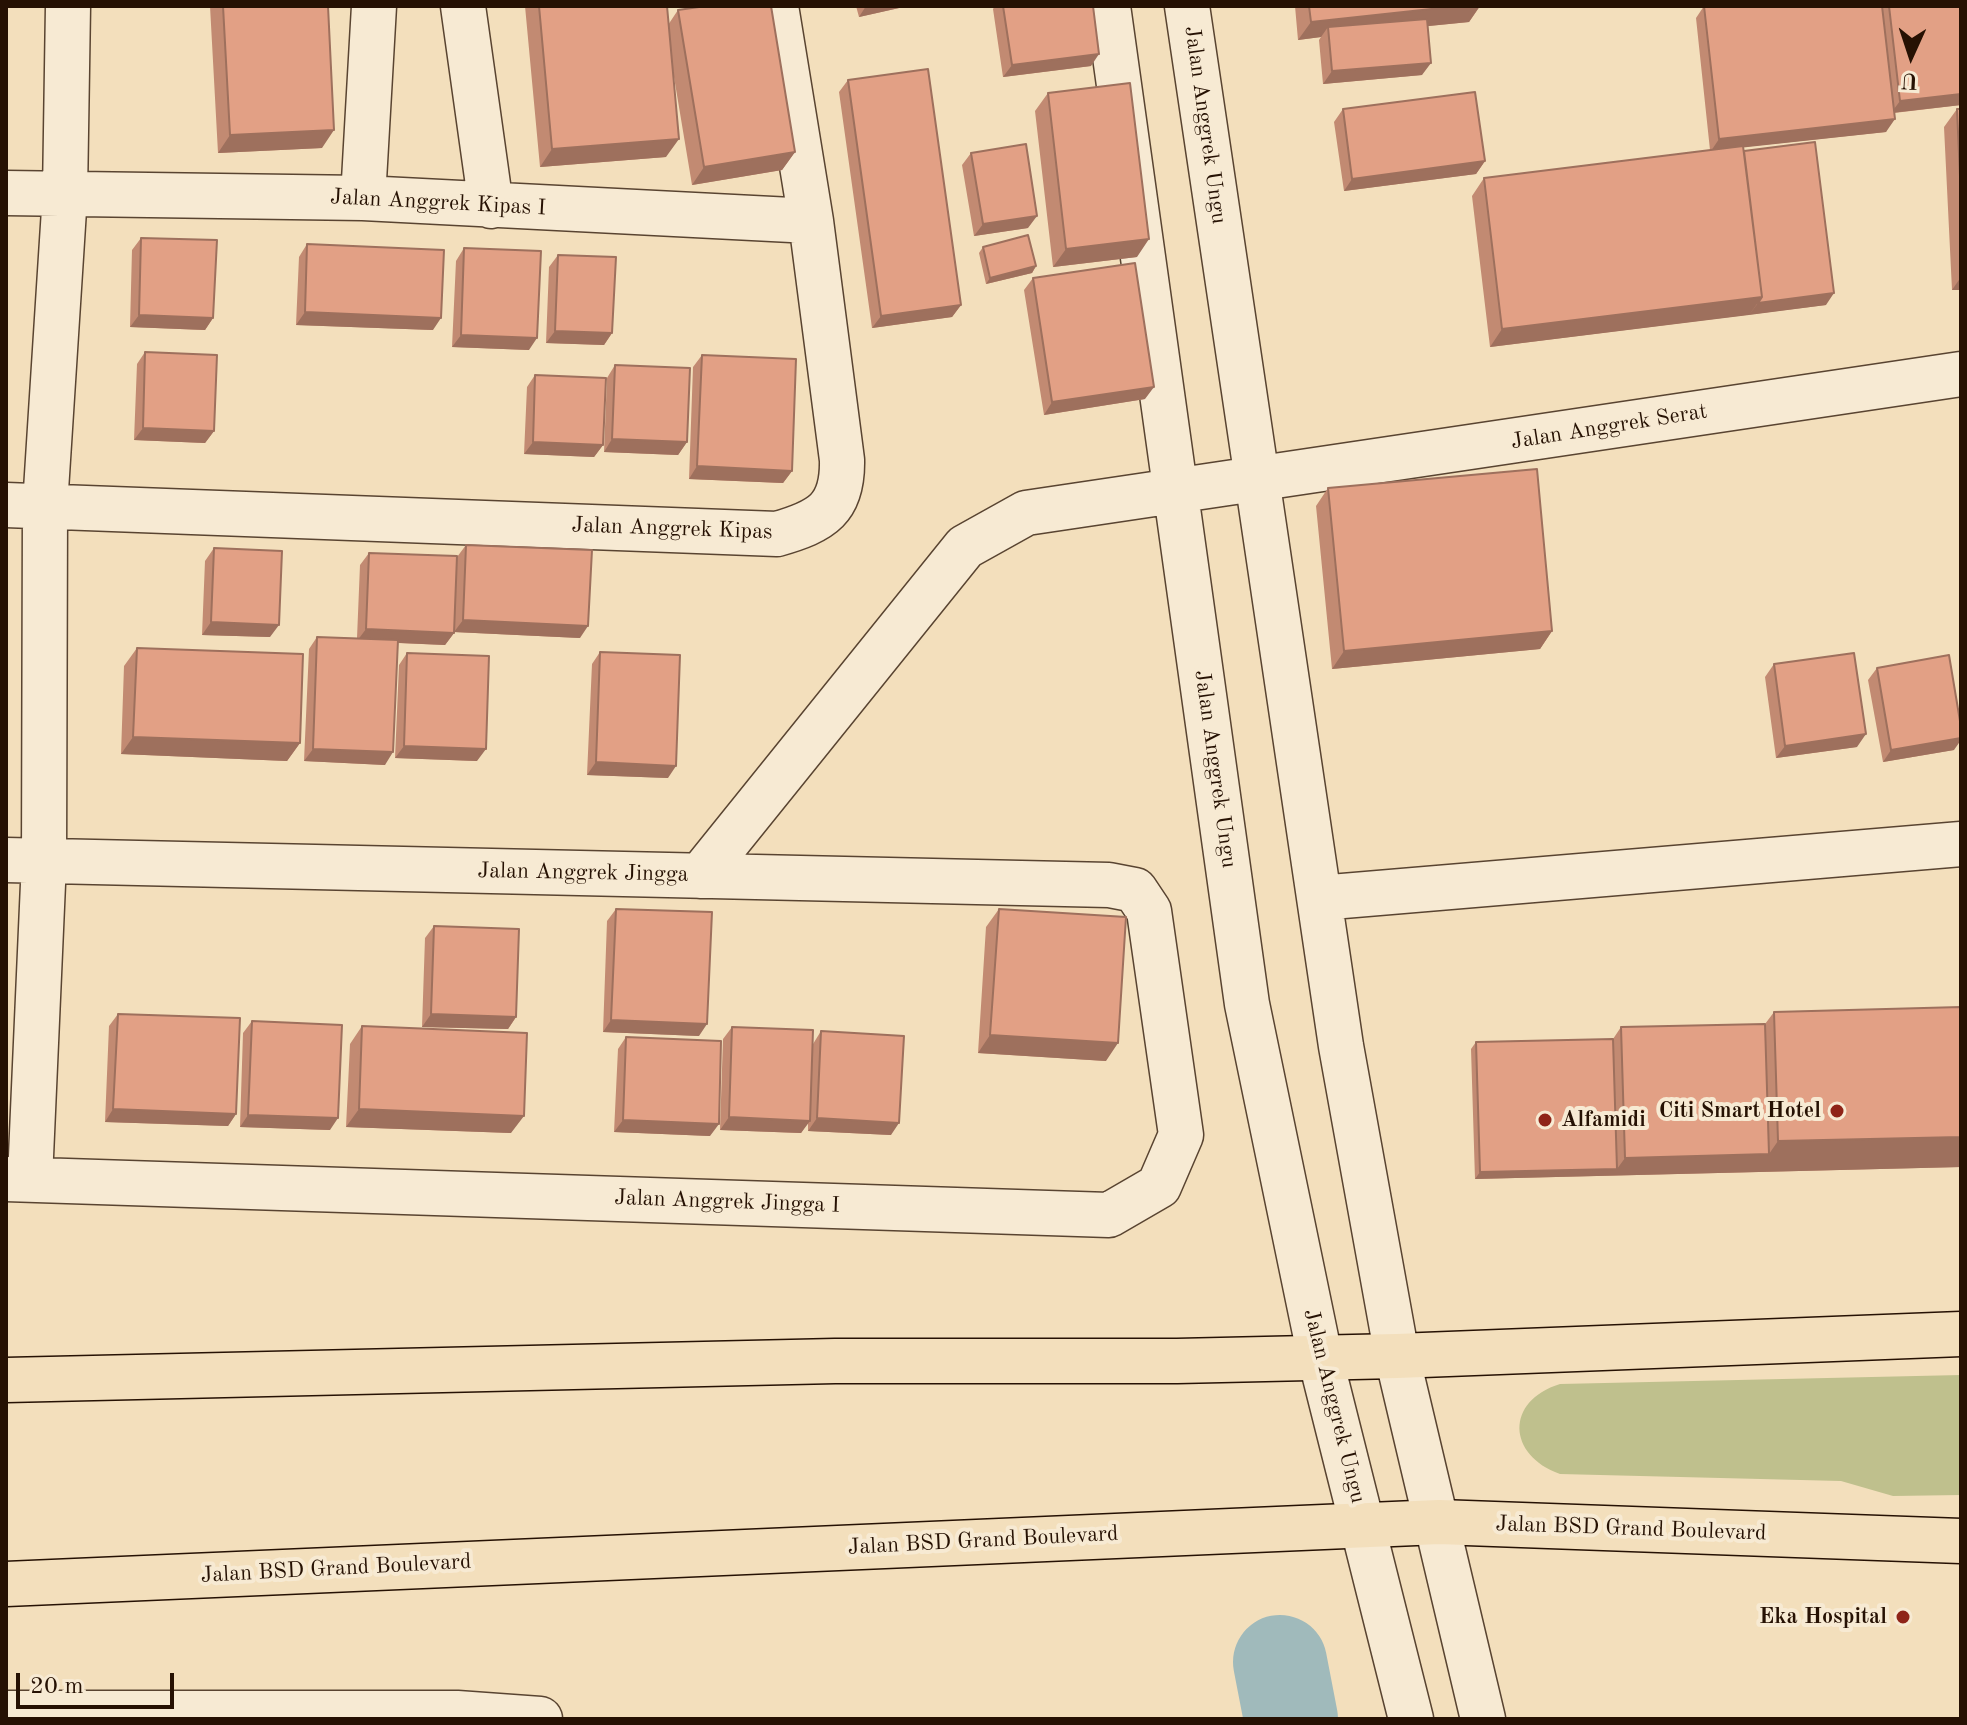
<!DOCTYPE html>
<html>
<head>
<meta charset="utf-8">
<style>
	body { margin:0 }
	#map { position:relative; width:1967px; height:1725px; overflow:hidden; background:#f3dfbc; font-family:"Old Standard TT",serif }
	canvas { display:block }
	.frame { position:absolute; inset:0; border:8px solid #261103; pointer-events:none }
	.north { position:absolute; left:1871px; top:16px; width:80px; height:80px; -webkit-text-stroke:6px #f7ead3; paint-order:stroke; rotate:183deg; font-size:22px; font-weight:700; line-height:32px; text-align:center; color:#261103 }
	.north::after { content:''; display:block; margin:auto; width:28px; height:36px; background:#261103; clip-path:polygon(50% 0,100% 100%,50% 72%,0 100%) }
	.scale { position:absolute; left:16px; top:1673px; width:158px; height:36px; box-sizing:border-box; border:4px solid #261103; border-top:0; padding-left:10px; font-size:24px; line-height:28px; white-space:nowrap; color:#261103; -webkit-text-stroke:6px #f7ead3; paint-order:stroke }
</style>
</head>
<body>
<div id="map">
<canvas width="1967" height="1725"></canvas>
<div class="frame"></div>
<div class="north">U</div>
<div class="scale">20 m</div>
</div>
<script>
const g = document.querySelector('canvas').getContext('2d');
g.lineJoin = 'round';
function fillPath(path, color) {
  g.fillStyle = color;
  g.fill(path, 'evenodd');
}
function trace(path, color, width, dash) {
  g.strokeStyle = color;
  g.lineWidth = width;
  g.lineCap = dash ? 'butt' : 'round';
  g.setLineDash(dash || []);
  g.stroke(path);
}
function write(font, color, halo, rows, align = 'center') {
  g.font = font + ' "Old Standard TT",serif';
  g.lineWidth = 8;
  g.setLineDash([]);
  g.textBaseline = 'middle';
  g.strokeStyle = halo;
  g.fillStyle = color;
  for (const [text, x, y, turn = 0] of rows) {
    g.save();
    g.translate(x, y);
    g.rotate((+turn || 0) * Math.PI / 180);
    g.textAlign = isNaN(turn) ? turn : align;
    if (halo) g.strokeText(text, 0, 0);
    g.fillText(text, 0, 0);
    g.restore();
  }
}
fillPath(new Path2D(`
	M1961,1375V1495L1893,1496L1841,1481L1560,1474C1507,1455 1505,1401 1560,1384Z`), '#bfc08d');
trace(new Path2D(`
	M1280,1662L1291,1719`), '#a0babb', 94);
const minor = new Path2D(`
	M463,6L491,206
	M1108,6L1247,1004L1320,1357L1411,1719
	M1187,6L1341,1046L1397,1356L1483,1719
	M6,193L363,198L811,221
	M363,198L374,6
	M6,505L777,534C822,521 843,509 842,460L811,221L776,6
	M6,860L1109,885L1135,890L1149,911L1181,1135L1159,1186L1109,1215L6,1179
	M700,876L965,547L1026,513L1961,374
	M1319,898L1961,844
	M30,1179L44,861L45,506L65,194L68,6
	M6,1713H457L540,1719`);
const major = new Path2D(`
	M6,1380L835,1361H1177L1397,1356L1961,1334
	M6,1584L1439,1522L1961,1541`);
trace(minor, '#594431', 47);
trace(major, '#261103', 47);
trace(minor, '#f7ead3', 44);
trace(major, '#f3dfbc', 44);
fillPath(new Path2D(`
	M210,6H328L322,148L218,153Z
	M525,6H667L668,25L678,10L795,152L782,170L692,185L672,65L666,157L540,167Z
	M856,6H908L859,17Z
	M995,6H1093L1091,66L1003,77L993,9Z
	M1295,6H1480L1469,22L1428,26L1422,75L1323,84L1319,40L1321,37L1298,40Z
	M1704,6L1882,7L1883,6H1961V105L1894,113L1886,132L1743,147L1744,151L1826,305L1490,347L1472,196L1484,178L1710,150L1696,18Z
	M848,80L961,305L952,317L872,328L839,92Z
	M1048,93L1137,257L1053,267L1035,111Z
	M1343,109L1485,161L1476,174L1344,191L1334,122Z
	M1957,109H1961V290H1952L1944,127Z
	M971,153L1028,228L974,236L962,165Z
	M141,238L213,318L205,330L130,327L132,250Z
	M307,244L433,330L296,325L299,257Z
	M983,247L1036,266L1032,273L986,284L979,253Z
	M464,248L529,350L452,347L456,261Z
	M558,255L612,333L604,345L546,343L549,267Z
	M1033,278L1145,399L1044,415L1024,290Z
	M145,352L214,431L205,443L134,440L137,364Z
	M702,355L792,471L783,483L689,479L693,367Z
	M615,365L687,442L678,455L604,452L607,378Z
	M535,375L603,445L594,457L524,454L527,387Z
	M1328,488L1552,631L1540,649L1332,669L1316,506Z
	M466,545L580,638L454,632L457,557Z
	M214,548L270,637L202,635L205,561Z
	M369,553L454,633L445,645L398,643L385,765L304,761L309,649L317,637L357,638L360,565Z
	M137,648L300,743L287,761L121,754L124,666Z
	M600,652L668,778L587,775L592,664Z
	M407,653L477,761L395,758L399,665Z
	M1774,664L1857,747L1776,758L1765,677Z
	M1877,668L1954,750L1883,762L1868,680Z
	M616,909L699,1036L603,1032L607,921Z
	M999,909L1106,1061L978,1053L986,927Z
	M434,926L516,1017L508,1029L422,1027L425,938Z
	M1774,1012L1961,1167L1475,1179L1471,1049L1476,1042L1613,1039L1621,1027L1765,1024Z
	M118,1014L236,1114L228,1126L105,1122L109,1026Z
	M252,1021L330,1130L240,1127L243,1033Z
	M362,1026L511,1133L346,1127L350,1044Z
	M732,1027L813,1044L821,1031L891,1135L808,1131V1122L801,1133L720,1130L723,1039Z
	M626,1037L710,1136L614,1132L618,1049Z`), '#c28a72');
fillPath(new Path2D(`
	M866,6H908L859,17Z
	M1459,6H1480L1469,22L1329,36L1328,27L1321,37L1298,40L1311,22Z
	M1099,54L1091,66L1003,77L1012,65Z
	M1431,63L1422,75L1323,84L1332,71Z
	M1961,94V105L1891,113L1900,101Z
	M1895,119L1886,132L1711,151L1719,139Z
	M334,130L322,148L218,153L230,135Z
	M679,139L666,157L540,167L552,149Z
	M795,152L782,170L692,185L704,167Z
	M1485,161L1476,174L1344,191L1352,179Z
	M1037,216L1028,228L974,236L983,224Z
	M1149,239L1137,257L1053,267L1066,249Z
	M1036,266L1032,273L986,284L990,278Z
	M1961,277V290H1952Z
	M1834,293L1826,305L1749,315L1758,303Z
	M1762,297L1749,315L1490,347L1502,329Z
	M961,305L952,317L872,328L881,316Z
	M305,312L441,318L433,330L296,325Z
	M139,315L213,318L205,330L130,327Z
	M555,331L612,333L604,345L546,343Z
	M461,335L537,338L529,350L452,347Z
	M1154,387L1145,399L1044,415L1052,402Z
	M143,428L214,431L205,443L134,440Z
	M612,439L687,442L678,455L604,452Z
	M533,442L603,445L594,457L524,454Z
	M697,466L792,471L783,483L689,479Z
	M463,620L588,626L580,638L454,632Z
	M211,622L279,625L270,637L202,635Z
	M366,629L454,633L445,645L357,641Z
	M1552,631L1540,649L1332,669L1344,651Z
	M1866,734L1857,747L1776,758L1785,746Z
	M133,737L300,743L287,761L121,754Z
	M1961,738V740L1954,750L1883,762L1891,750Z
	M404,746L486,749L477,761L395,758Z
	M313,749L393,752L385,765L304,761Z
	M596,762L676,766L668,778L587,775Z
	M431,1014L516,1017L508,1029L422,1027Z
	M611,1020L707,1024L699,1036L603,1032Z
	M990,1035L1118,1043L1106,1061L978,1053Z
	M113,1109L236,1114L228,1126L105,1122Z
	M359,1109L524,1116L511,1133L346,1127Z
	M248,1115L338,1118L330,1130L240,1127Z
	M729,1117L810,1121L801,1133L720,1130Z
	M817,1118L899,1123L891,1135L808,1131Z
	M623,1120L719,1124L710,1136L614,1132Z
	M1961,1137V1167L1475,1179L1480,1172L1617,1169L1625,1158L1769,1154L1778,1141Z`), '#9e705d');
const building = new Path2D(`
	M223,6H328L334,130L230,135Z
	M539,6H667L679,139L552,149Z
	M706,6H771L795,152L704,167L678,10Z
	M1003,6H1093L1099,54L1012,65Z
	M1309,6H1459L1311,22Z
	M1704,6H1882L1895,119L1719,139Z
	M1889,6H1961V94L1900,101Z
	M1427,19L1431,63L1332,71L1328,27Z
	M928,69L961,305L881,316L848,80Z
	M1130,83L1149,239L1066,249L1048,93Z
	M1475,92L1485,161L1352,179L1343,109Z
	M1957,109H1961V199Z
	M1815,142L1834,293L1758,303L1762,297L1744,151Z
	M1026,144L1037,216L983,224L971,153Z
	M1743,146L1762,297L1502,329L1484,178Z
	M1028,235L1036,266L990,278L983,247Z
	M141,238L217,240L213,318L139,315Z
	M307,244L444,250L441,318L305,312Z
	M464,248L541,251L537,338L461,335Z
	M558,255L616,257L612,333L555,331Z
	M1135,263L1154,387L1052,402L1033,278Z
	M145,352L217,355L214,431L143,428Z
	M702,355L796,359L792,471L697,466Z
	M615,365L690,368L687,442L612,439Z
	M535,375L606,378L603,445L533,442Z
	M1537,469L1552,631L1344,651L1328,488Z
	M466,545L592,550L588,626L463,620Z
	M214,548L282,551L279,625L211,622Z
	M369,553L457,556L454,633L366,629Z
	M317,637L398,640L393,752L313,749Z
	M137,648L303,654L300,743L133,737Z
	M600,652L680,655L676,766L596,762Z
	M407,653L489,656L486,749L404,746Z
	M1854,653L1866,734L1785,746L1774,664Z
	M1949,655L1961,727V738L1891,750L1877,668Z
	M616,909L712,912L707,1024L611,1020Z
	M999,909L1126,917L1118,1043L990,1035Z
	M434,926L519,929L516,1017L431,1014Z
	M1961,1007V1137L1778,1141L1774,1012Z
	M118,1014L240,1018L236,1114L113,1109Z
	M252,1021L342,1025L338,1118L248,1115Z
	M1765,1024L1769,1154L1625,1158L1621,1027Z
	M362,1026L527,1033L524,1116L359,1109Z
	M732,1027L813,1030L810,1121L729,1117Z
	M821,1031L904,1036L899,1123L817,1118Z
	M626,1037L721,1041L719,1124L623,1120Z
	M1613,1039L1617,1169L1480,1172L1476,1042Z`);
fillPath(building, '#e2a085');
trace(building, '#9e705d', 2);
for (const [x, y, r, color] of [
	[1837,1111,8,"#8f2418"],
	[1545,1120,8,"#8f2418"],
	[1903,1617,8,"#8f2418"]
]) {
  const dot = new Path2D();
  dot.arc(x, y, r, 0, 2 * Math.PI);
  g.fillStyle = color;
  g.fill(dot);
  trace(dot, '#f7ead3', 3);
}
write('22px', '#261103', '#f7ead3', [
	["Jalan Anggrek Ungu",1205,125,82],
	["Jalan Anggrek Kipas I",438,203,3],
	["Jalan Anggrek Serat",1609,427,-9],
	["Jalan Anggrek Kipas",672,529,2],
	["Jalan Anggrek Ungu",1215,769,82],
	["Jalan Anggrek Jingga",583,873,1],
	["Jalan Anggrek Jingga I",727,1202,2],
	["Jalan Anggrek Ungu",1334,1406,76],
	["Jalan BSD Grand Boulevard",1631,1529,2],
	["Jalan BSD Grand Boulevard",983,1541,-3],
	["Jalan BSD Grand Boulevard",336,1569,-3]
]);
write('bold 22px', '#261103', '#f7ead3', [
	["Citi Smart Hotel",1821,1111],
	["Alfamidi",1561,1120,"left"],
	["Eka Hospital",1887,1617]
], 'right');
</script>
</body>
</html>
